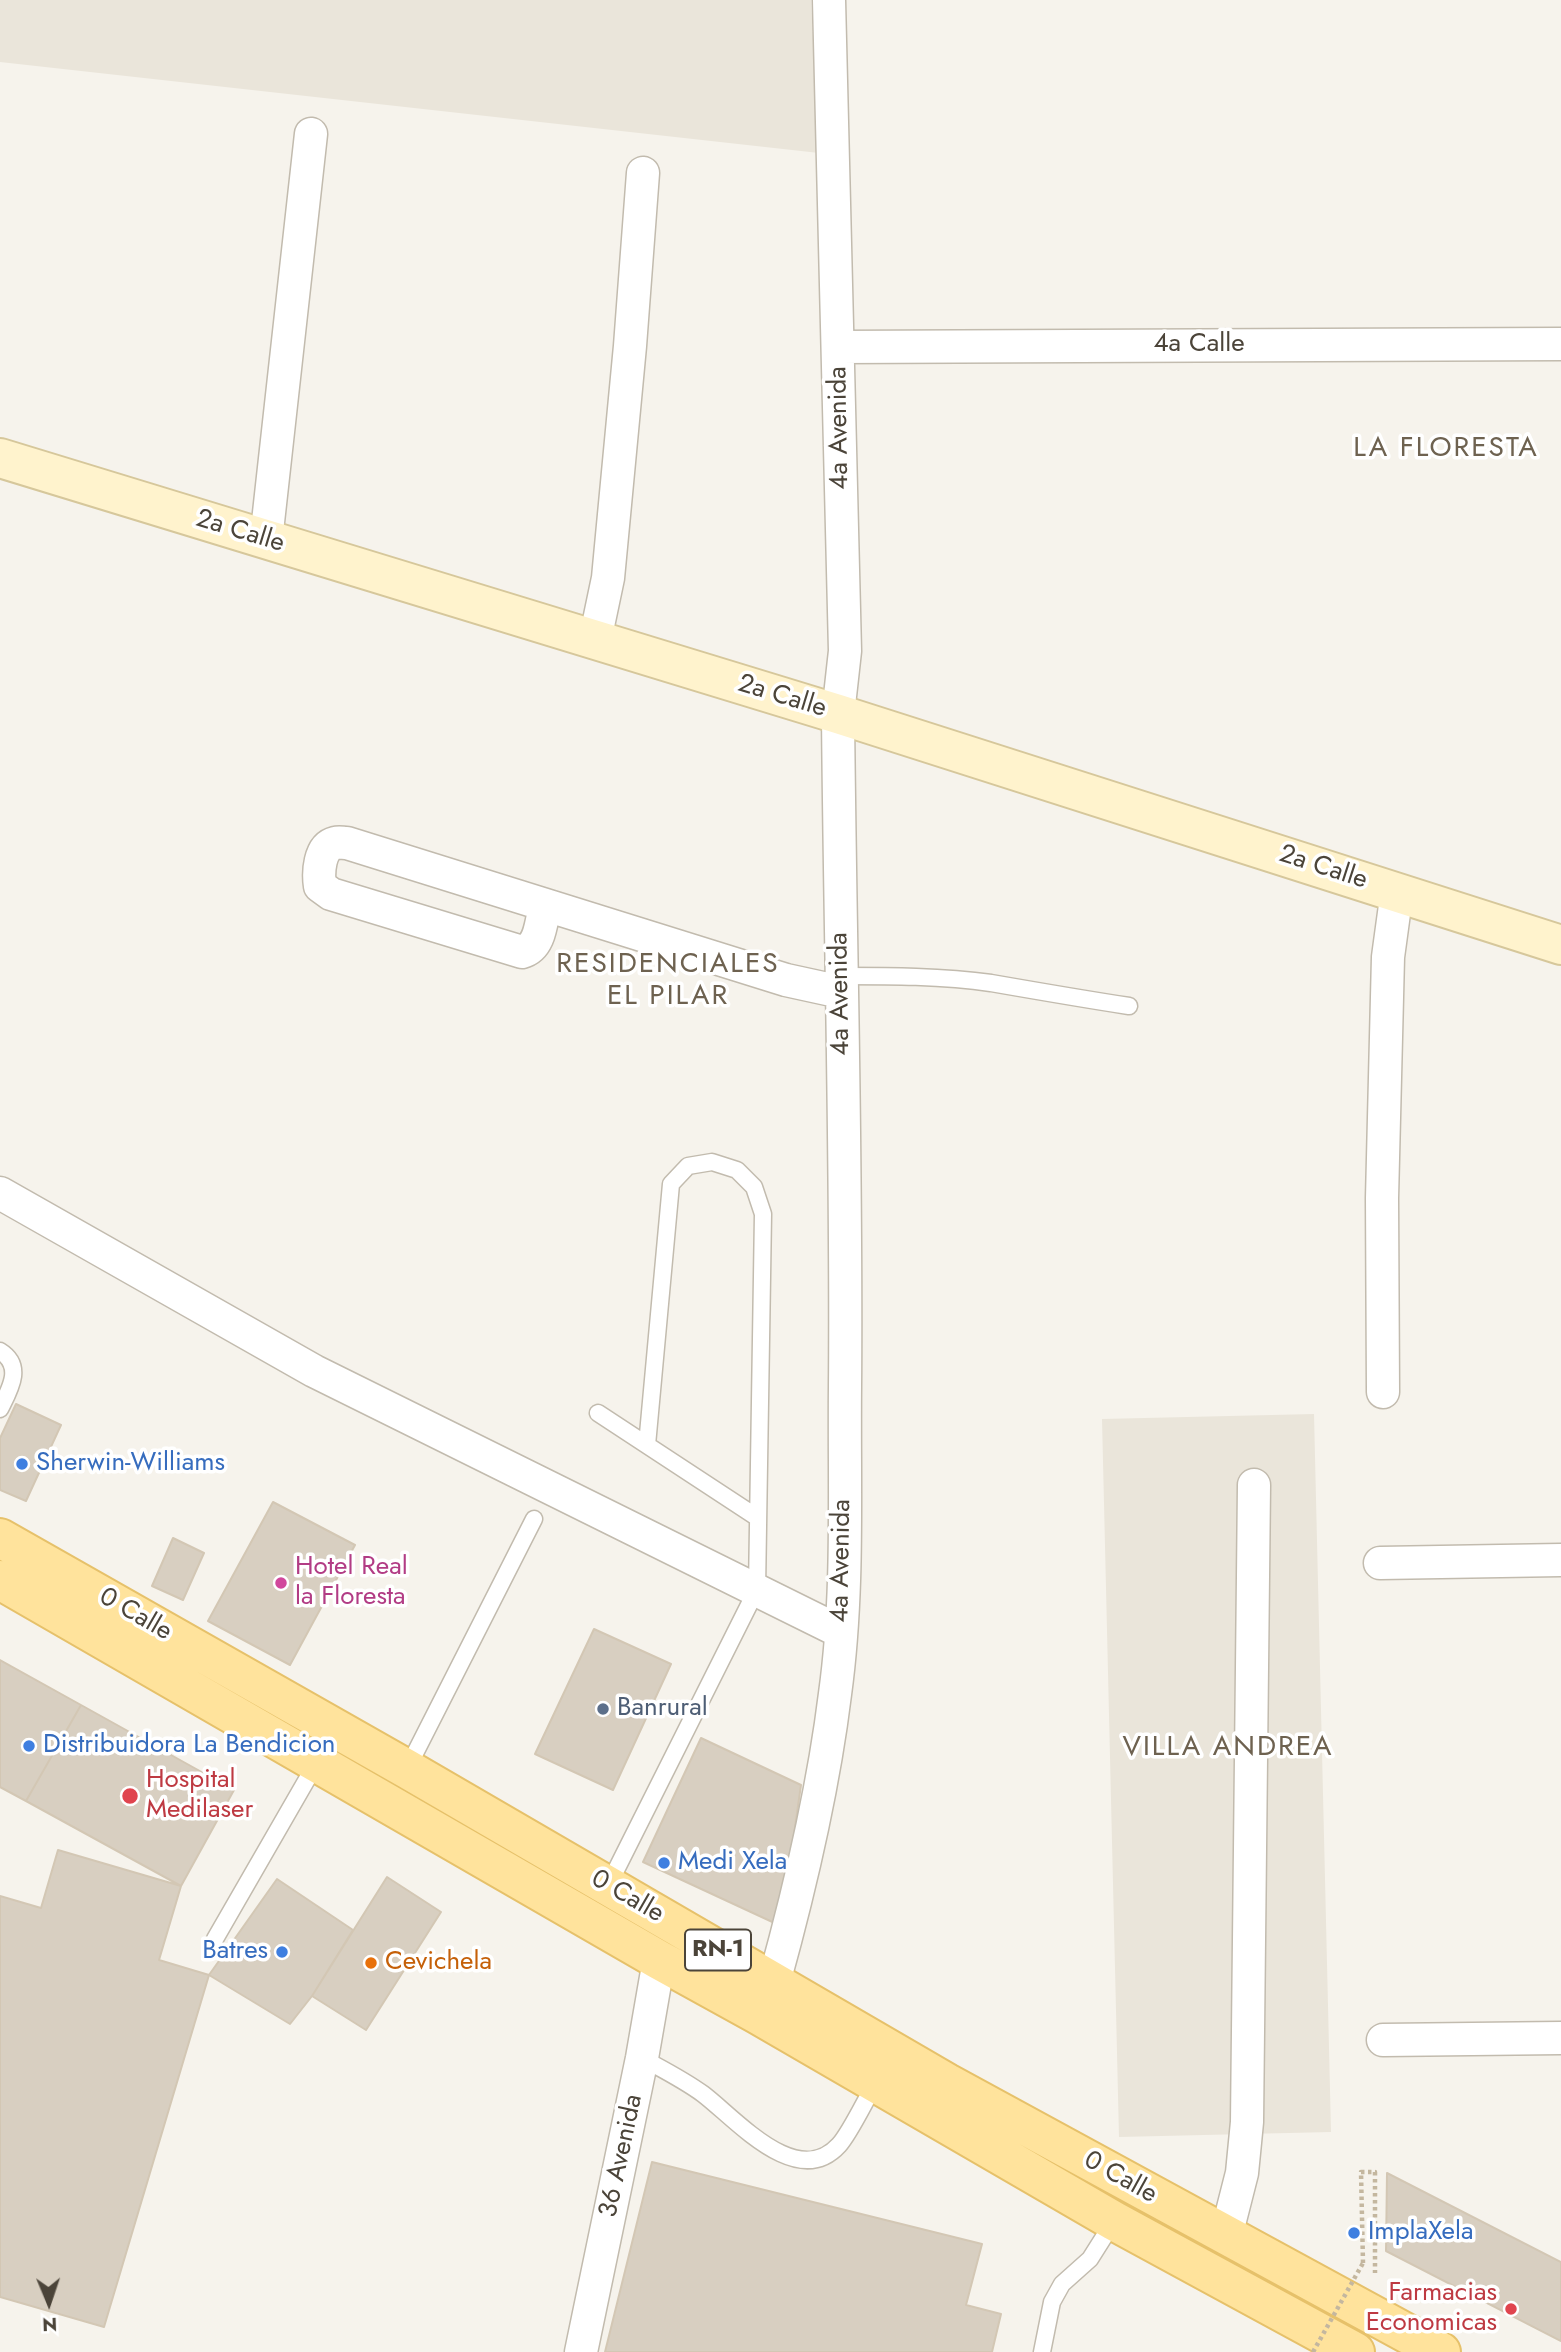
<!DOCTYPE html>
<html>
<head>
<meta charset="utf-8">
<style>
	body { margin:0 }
	#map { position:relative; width:1561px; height:2352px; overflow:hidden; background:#f6f3ec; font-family:Jost,sans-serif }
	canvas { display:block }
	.north { position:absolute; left:14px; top:2268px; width:70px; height:70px; -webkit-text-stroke:5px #fff; paint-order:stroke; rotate:178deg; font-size:19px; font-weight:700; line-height:28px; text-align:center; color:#4b4439 }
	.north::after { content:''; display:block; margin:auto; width:24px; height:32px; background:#4b4439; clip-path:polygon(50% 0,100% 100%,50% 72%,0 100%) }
</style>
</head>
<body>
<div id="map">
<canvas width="1561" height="2352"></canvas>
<div class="north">N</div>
</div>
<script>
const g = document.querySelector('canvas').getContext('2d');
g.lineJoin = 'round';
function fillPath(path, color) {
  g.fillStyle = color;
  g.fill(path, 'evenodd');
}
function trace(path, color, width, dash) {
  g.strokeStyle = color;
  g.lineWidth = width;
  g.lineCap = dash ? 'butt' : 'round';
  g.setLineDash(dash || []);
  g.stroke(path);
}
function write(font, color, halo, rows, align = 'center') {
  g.font = font + ' Jost,sans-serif';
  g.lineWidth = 7;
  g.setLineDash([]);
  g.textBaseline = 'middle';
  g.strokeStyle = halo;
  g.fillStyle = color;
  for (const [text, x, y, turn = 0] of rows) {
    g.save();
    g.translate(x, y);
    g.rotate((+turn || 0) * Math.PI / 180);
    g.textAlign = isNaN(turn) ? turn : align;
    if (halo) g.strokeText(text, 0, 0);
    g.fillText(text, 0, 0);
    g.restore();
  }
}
fillPath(new Path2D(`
	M0,0H811L819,153L0,62Z
	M1314,1414L1331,2132L1119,2137L1102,1419Z`), '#eae5da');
const building = new Path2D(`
	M16,1404L61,1425L26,1501L0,1490V1438Z
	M273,1502L355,1545L290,1665L208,1621Z
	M173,1538L204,1553L183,1600L152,1586Z
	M594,1629L671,1664L613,1790L535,1754Z
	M0,1660L81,1705L26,1801L0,1787Z
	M81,1705L234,1790L181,1886L26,1801Z
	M701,1738L801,1785L781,1926L643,1862Z
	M58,1850L181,1886L159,1960L209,1975L104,2327L0,2297V1896L41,1908Z
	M387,1877L441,1912L366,2030L312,1996Z
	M277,1879L353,1930L312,1996L290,2024L209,1975Z
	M652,2162L982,2244L966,2305L1001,2314L992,2352H605Z
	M1387,2173L1561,2262V2341L1386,2251Z`);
fillPath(building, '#d8cfc1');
trace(building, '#d3c7b4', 2);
const lane = new Path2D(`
	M841,976C890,976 942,976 991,983C1037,991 1083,999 1129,1006
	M0,1351C24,1366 10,1389 0,1409
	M598,1413L758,1518
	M407,1769L534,1519
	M608,1886L757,1589L763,1214L754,1187L737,1170L712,1162L688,1166L671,1184L647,1445
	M215,1939L317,1762
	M642,2058C662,2069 684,2080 703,2094C736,2119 797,2191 839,2145C850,2133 866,2099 875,2084
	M1042,2352L1052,2302L1062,2284L1090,2259L1114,2221`);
const street = new Path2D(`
	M838,347L1561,344
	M266,540L311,134
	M595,640L608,578L630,346L643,173
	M545,905C541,921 541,947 522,952L331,894L320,886C318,873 319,847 335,843C339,842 343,843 347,843L786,980L841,992
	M0,1193L314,1371L841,1632
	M1383,1392L1382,1198L1388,957L1397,891
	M1380,1563L1561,1560
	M774,1982C800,1888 823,1792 835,1694C849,1593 844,1489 845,1387C847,1163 840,938 838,714L845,651L829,0
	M1383,2040L1561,2038
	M1226,2236L1242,2173L1247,2122L1254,1485
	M581,2352L642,2058L659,1960`);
const secondary = new Path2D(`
	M0,458L838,714L1561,945`);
const primary = new Path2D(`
	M0,1538L407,1769L947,2083L1441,2352
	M0,1580L659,1960L757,2014L1114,2221L1355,2352`);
trace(lane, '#c2bbae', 19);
trace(street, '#c2bbae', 35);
trace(secondary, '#d6c79b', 42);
trace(primary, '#e6c16a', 42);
trace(new Path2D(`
	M1363,2263L1361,2172H1375V2273`), '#c4b79f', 4.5, [3.5, 3.5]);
trace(lane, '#fff', 16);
trace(street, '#fff', 32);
trace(secondary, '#fff3cd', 38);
trace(primary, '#ffe39c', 38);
trace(new Path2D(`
	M1313,2352L1363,2263`), '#c4b79f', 4.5, [3.5, 3.5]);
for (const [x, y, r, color] of [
	[22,1464,7,"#3f7fe0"],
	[281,1583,7,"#d1479c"],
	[603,1709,7,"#5c6f8a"],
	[29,1746,7,"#3f7fe0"],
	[130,1796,9,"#e0444e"],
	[664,1863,7,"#3f7fe0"],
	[282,1952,7,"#3f7fe0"],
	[371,1963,7,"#e8710a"],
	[1354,2233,7,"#3f7fe0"],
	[1511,2309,7,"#e0444e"]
]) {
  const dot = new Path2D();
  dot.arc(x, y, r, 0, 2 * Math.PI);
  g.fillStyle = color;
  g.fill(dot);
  trace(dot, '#fff', 2.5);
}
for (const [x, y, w] of [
	[718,1950,66]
]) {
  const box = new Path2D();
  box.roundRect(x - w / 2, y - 20.5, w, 41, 5);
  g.fillStyle = '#fff';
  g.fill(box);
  trace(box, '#4b4439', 2);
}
write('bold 24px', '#4b4439', null, [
	["RN-1",718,1950]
]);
write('26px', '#4b4439', '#fff', [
	["4a Calle",1199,345],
	["4a Avenida",840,428,-91],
	["2a Calle",240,532,17],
	["2a Calle",782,697,17],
	["2a Calle",1323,868,18],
	["4a Avenida",841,994,-91],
	["4a Avenida",842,1561,-89],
	["0 Calle",135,1615,30],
	["0 Calle",627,1897,30],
	["36 Avenida",622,2156,-78],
	["0 Calle",1120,2178,29]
]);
write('26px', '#366cbe', '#fff', [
	["Sherwin-Williams",36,1464],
	["Distribuidora La Bendicion",43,1746],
	["Medi Xela",678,1863],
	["Batres",268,1952,"right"],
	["ImplaXela",1368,2233]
], 'left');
write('26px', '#b23c85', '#fff', [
	["Hotel Real",295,1568],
	["la Floresta",295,1598]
], 'left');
write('26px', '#4e5e75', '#fff', [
	["Banrural",617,1709]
], 'left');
write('26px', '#be3a42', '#fff', [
	["Hospital",146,1781],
	["Medilaser",146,1811],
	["Farmacias",1497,2294,"right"],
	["Economicas",1497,2324,"right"]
], 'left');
write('26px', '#c56008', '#fff', [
	["Cevichela",385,1963]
], 'left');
g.letterSpacing = '2px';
write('28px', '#6e6250', '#fff', [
	["LA FLORESTA",1446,449],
	["RESIDENCIALES",668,965],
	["EL PILAR",668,997],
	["VILLA ANDREA",1228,1748]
]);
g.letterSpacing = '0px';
</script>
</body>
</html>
